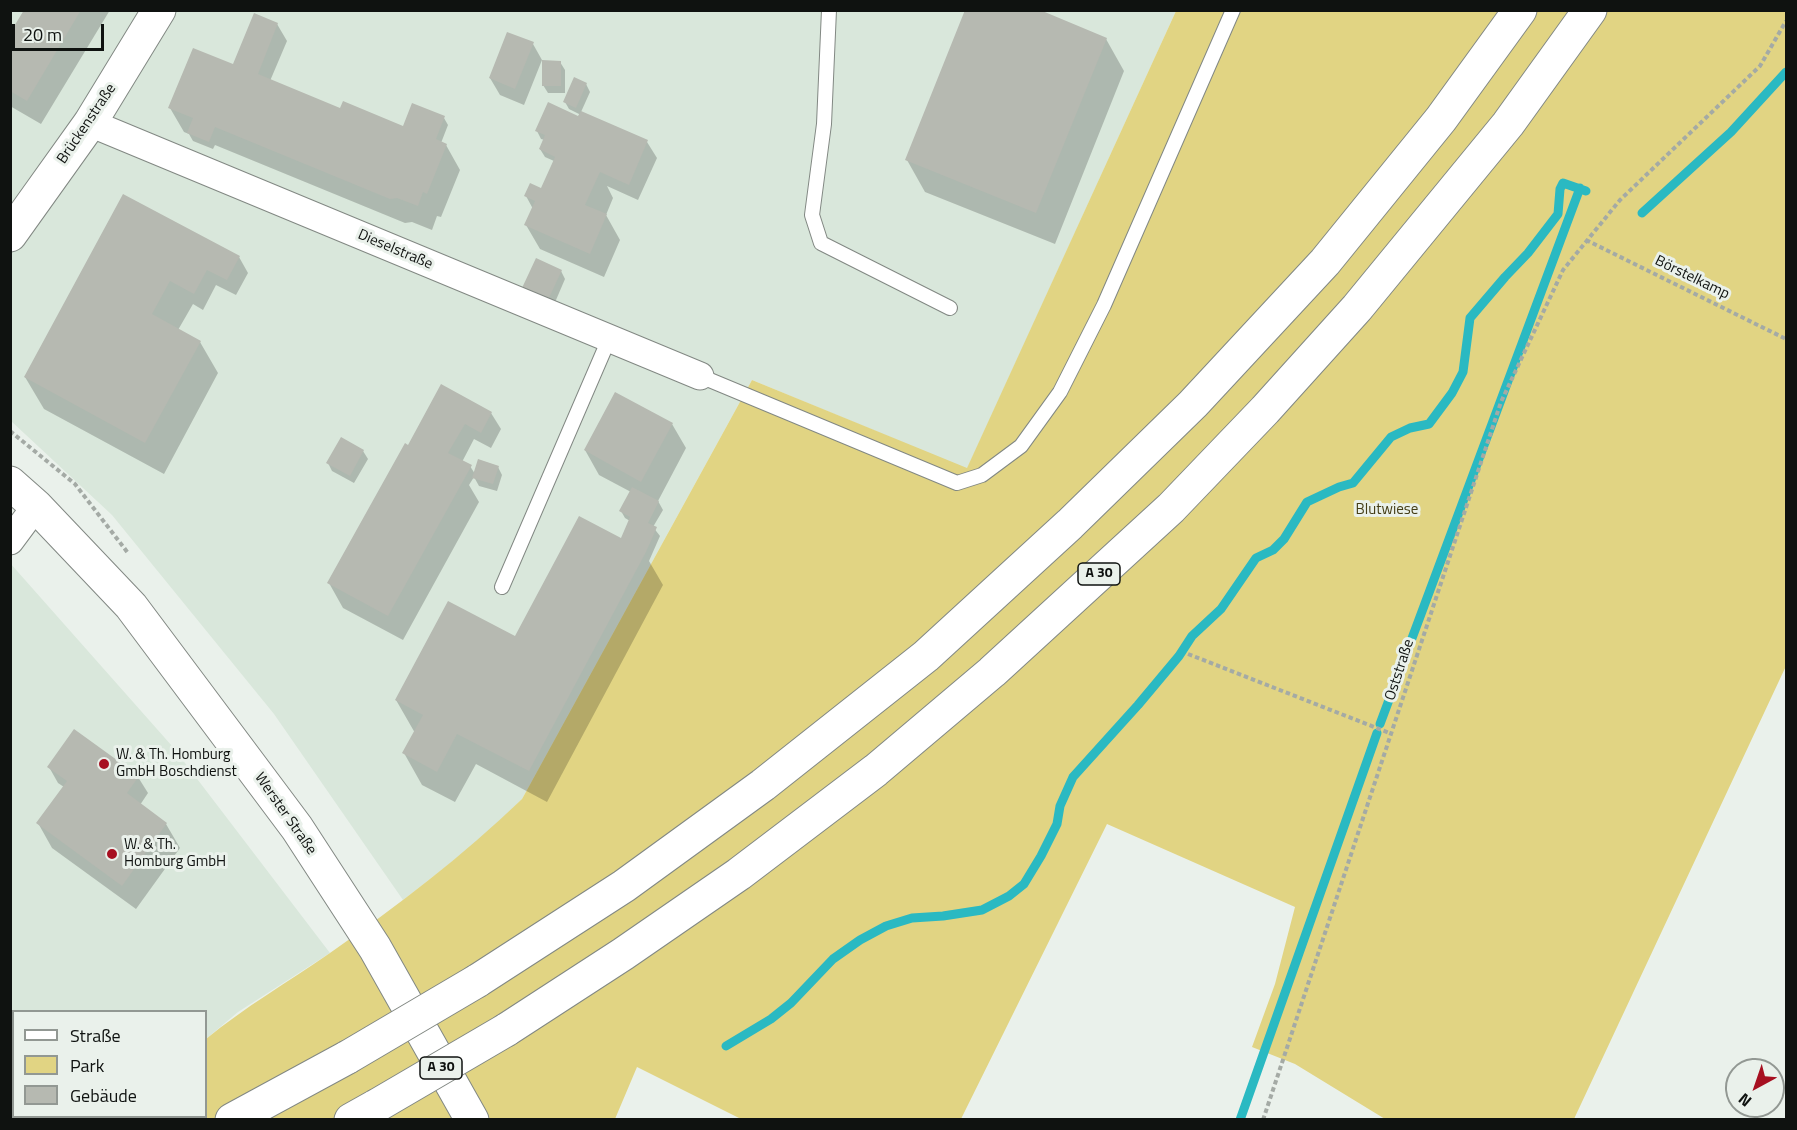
<!DOCTYPE html>
<html>
<head>
<meta charset="utf-8">
<style>
	body { margin:0 }
	#map { position:relative; width:1797px; height:1130px; overflow:hidden; background:#eaf1eb; font-family:"Titillium Web",sans-serif }
	canvas { display:block }
	.frame { position:absolute; inset:0; border:12px solid #0f1210; pointer-events:none }
	.legend { position:absolute; left:12px; top:1010px; width:195px; height:108px; box-sizing:border-box; background:#eaf1eb; border:2px solid #929893; margin:0; padding:8px 10px; list-style:none; font-size:18px; color:#0f1210 }
	.legend li { display:flex; align-items:center; gap:12px; height:30px }
	.legend b { width:30px; border:2px solid #929893 }
	.north { position:absolute; left:1725px; top:1058px; width:60px; height:60px; box-sizing:border-box; background:#eaf1eb; border:2px solid #929893; border-radius:50%; rotate:220deg; font-size:16px; font-weight:700; line-height:24px; text-align:center; color:#0f1210 }
	.north::after { content:''; display:block; margin:auto; width:21px; height:27px; background:#a71021; clip-path:polygon(50% 0,100% 100%,50% 72%,0 100%) }
	.scale { position:absolute; left:12px; top:24px; width:92px; height:27px; box-sizing:border-box; border:3px solid #0f1210; border-top:0; padding-left:8px; font-size:18px; line-height:21px; white-space:nowrap; color:#0f1210; -webkit-text-stroke:4px #eaf1eb; paint-order:stroke }
</style>
</head>
<body>
<div id="map">
<canvas width="1797" height="1130"></canvas>
<div class="frame"></div>
<ul class="legend">
<li><b style="height:8px;background:#fff"></b>Straße</li>
<li><b style="height:16px;background:#e1d483"></b>Park</li>
<li><b style="height:16px;background:#b6b9b1"></b>Gebäude</li>
</ul>
<div class="north">N</div>
<div class="scale">20 m</div>
</div>
<script>
const g = document.querySelector('canvas').getContext('2d');
g.lineJoin = 'round';
function fillPath(path, color) {
  g.fillStyle = color;
  g.fill(path, 'evenodd');
}
function trace(path, color, width, dash) {
  g.strokeStyle = color;
  g.lineWidth = width;
  g.lineCap = dash ? 'butt' : 'round';
  g.setLineDash(dash || []);
  g.stroke(path);
}
function write(font, color, halo, rows, align = 'center') {
  g.font = font + ' "Titillium Web",sans-serif';
  g.lineWidth = 6;
  g.setLineDash([]);
  g.textBaseline = 'middle';
  g.strokeStyle = halo;
  g.fillStyle = color;
  for (const [text, x, y, turn = 0] of rows) {
    g.save();
    g.translate(x, y);
    g.rotate((+turn || 0) * Math.PI / 180);
    g.textAlign = isNaN(turn) ? turn : align;
    if (halo) g.strokeText(text, 0, 0);
    g.fillText(text, 0, 0);
    g.restore();
  }
}
fillPath(new Path2D(`
	M10,11H1176L967,469L752,380L522,799L480,840L403,900L274,714L112,515L11,421Z
	M10,563L172,746L330,953L238,1012L206,1039V1012H14V1116L41,1117L33,1120L10,1119Z`), '#d9e7db');
fillPath(new Path2D(`
	M1176,11H1786V666L1574,1119H1385L1295,1064L1252,1047L1275,984L1295,907L1107,824L961,1119H741L637,1067L615,1119L33,1120L41,1116H206V1039C245,1007 288,982 330,953C397,906 463,856 522,799L752,380L967,468Z`), '#e1d483');
fillPath(new Path2D(`
	M26,10H110L41,124L10,106V36Z
	M277,24L287,41L270,81L340,110L407,129L444,118L448,125L441,143L446,145L460,170L441,217L437,216L432,230L412,222L405,223L215,145L213,149L193,141L189,134L184,132L170,108L234,66Z
	M1106,39L1124,71L1055,244L925,192L907,160Z
	M533,44L542,60L524,105L500,95L490,78Z
	M560,62L565,70V93H548L543,85Z
	M586,84L590,92L581,112L647,142L657,158L638,200L607,186L613,198L606,215L620,240L604,277L540,249L526,225L533,209L526,196L542,190L554,161L545,157L540,149L545,140L541,139L537,131L581,115L569,109L565,102Z
	M123,196L239,257L248,273L236,295L216,285L203,310L193,304L178,330L200,342L218,373L164,474L44,409L25,377Z
	M561,271L565,279L553,307L529,296Z
	M491,413L501,429L491,448L474,439L462,462L470,466L475,474L498,467L502,475L497,491L479,486L474,477L469,485L479,502L403,640L343,608L329,583L409,446Z
	M672,424L686,448L658,501L663,510L653,527L660,536L649,561L663,585L547,802L476,764L455,802L422,785L404,753L415,733L396,700L516,638L625,542L630,521L625,518L621,511L631,492L599,475L585,450Z
	M363,451L368,459L354,483L332,471L328,463Z
	M49,767L138,777L148,793L140,805L166,824L180,848L136,909L52,848L38,823L64,787L58,783Z`), '#0003');
trace(new Path2D(`
	M1642,213L1731,132L1786,72
	M1380,724L1580,188
	M726,1046L771,1019L791,1003L833,959L860,940L886,926L912,918L943,916L982,910L1009,896L1024,884L1041,856L1057,824L1060,806L1073,777L1138,705L1179,656L1192,636L1221,609L1256,558L1273,550L1284,539L1307,502L1339,487L1353,483L1391,437L1410,428L1429,424L1452,393L1463,372L1470,318L1505,277L1528,253L1558,214L1560,189L1563,183L1586,191
	M1240,1120L1377,733`), '#2ab9c2', 9);
fillPath(new Path2D(`
	M24,10H81L27,101L10,91V33Z
	M965,10H1040L1107,38L1036,213L905,160Z
	M254,13L278,23L258,74L340,108L343,101L403,126L412,103L445,116L436,139L447,144L427,194L423,192L418,206L397,198L390,199L215,127L209,142L187,133L193,118L168,108L193,48L233,64Z
	M507,32L534,42L515,89L489,78Z
	M542,60L561,61V86H542Z
	M574,77L587,83L576,108L563,102Z
	M548,102L578,116L581,111L648,140L629,185L600,172L585,205L607,214L590,254L524,225L535,201L524,196L530,183L541,188L555,157L539,149L545,135L535,131Z
	M123,194L240,256L227,280L207,270L194,294L170,281L152,314L201,341L145,443L24,377Z
	M536,258L562,270L548,300L522,288Z
	M441,384L492,412L481,433L465,424L448,453L472,465L388,616L327,583L405,443L408,445Z
	M615,392L673,423L641,482L584,450Z
	M341,437L364,450L350,476L326,463Z
	M478,459L499,466L493,484L472,478Z
	M632,487L659,501L648,523L657,527L646,552L529,771L457,734L437,772L402,753L423,715L395,700L448,601L515,636L579,516L621,538L630,517L619,511Z
	M74,729L139,776L127,793L167,823L122,886L36,823L67,781L47,767Z`), '#b6b9b1');
const service = new Path2D(`
	M829,10L824,124L812,215L821,243L950,308
	M700,376L957,483L982,475L1021,446L1060,392L1104,305L1233,10
	M502,587L609,339`);
const minor = new Path2D(`
	M90,123L700,376
	M10,541L36,506`);
const secondary = new Path2D(`
	M10,235L90,123L159,10
	M10,483L36,506L131,606L297,828L375,948L472,1120`);
const motorway = new Path2D(`
	M477,981L624,886L763,785L926,656L1070,524L1193,404L1325,262L1441,119L1520,10
	M506,1030L623,954L739,874L876,770L992,672L1171,508L1265,410L1357,308L1508,124L1590,10
	M232,1120L348,1057
	M351,1120L376,1106`);
trace(service, '#828883', 16);
trace(minor, '#828883', 29);
trace(secondary, '#828883', 35);
trace(motorway, '#828883', 35);
trace(new Path2D(`
	M1586,240L1786,339
	M10,431L75,484L128,553
	M1188,654L1392,734
	M1263,1120L1501,402L1563,270L1620,200L1760,66L1786,21`), '#a4aaa5', 4, [4.5, 3]);
trace(service, '#fff', 14);
trace(minor, '#fff', 27);
trace(secondary, '#fff', 33);
trace(motorway, '#fff', 33);
const motorwayBridge = new Path2D(`
	M348,1057L477,981
	M376,1106L506,1030`);
trace(motorwayBridge, '#828883', 35, []);
trace(motorwayBridge, '#fff', 33);
for (const [x, y, r, color] of [
	[104,764,6,"#a71021"],
	[112,854,6,"#a71021"]
]) {
  const dot = new Path2D();
  dot.arc(x, y, r, 0, 2 * Math.PI);
  g.fillStyle = color;
  g.fill(dot);
  trace(dot, '#eaf1eb', 2);
}
for (const [x, y, w] of [
	[1099,574,42],
	[441,1068,42]
]) {
  const box = new Path2D();
  box.roundRect(x - w / 2, y - 11, w, 22, 4.5);
  g.fillStyle = '#eaf1eb';
  g.fill(box);
  trace(box, '#0f1210', 1.5);
}
write('bold 14px', '#0f1210', null, [
	["A 30",1099,574],
	["A 30",441,1068]
]);
write('15px', '#0f1210', '#eaf1eb', [
	["Brückenstraße",87,124,-56],
	["Dieselstraße",395,250,23],
	["Börstelkamp",1692,278,26],
	["Oststraße",1400,670,-72],
	["Werster Straße",285,814,55]
]);
write('15px', '#443d16', '#eaf1eb', [
	["Blutwiese",1387,510]
]);
write('15px', '#0f1210', '#eaf1eb', [
	["W. & Th. Homburg",116,755],
	["GmbH Boschdienst",116,772],
	["W. & Th.",124,845],
	["Homburg GmbH",124,862]
], 'left');
</script>
</body>
</html>
